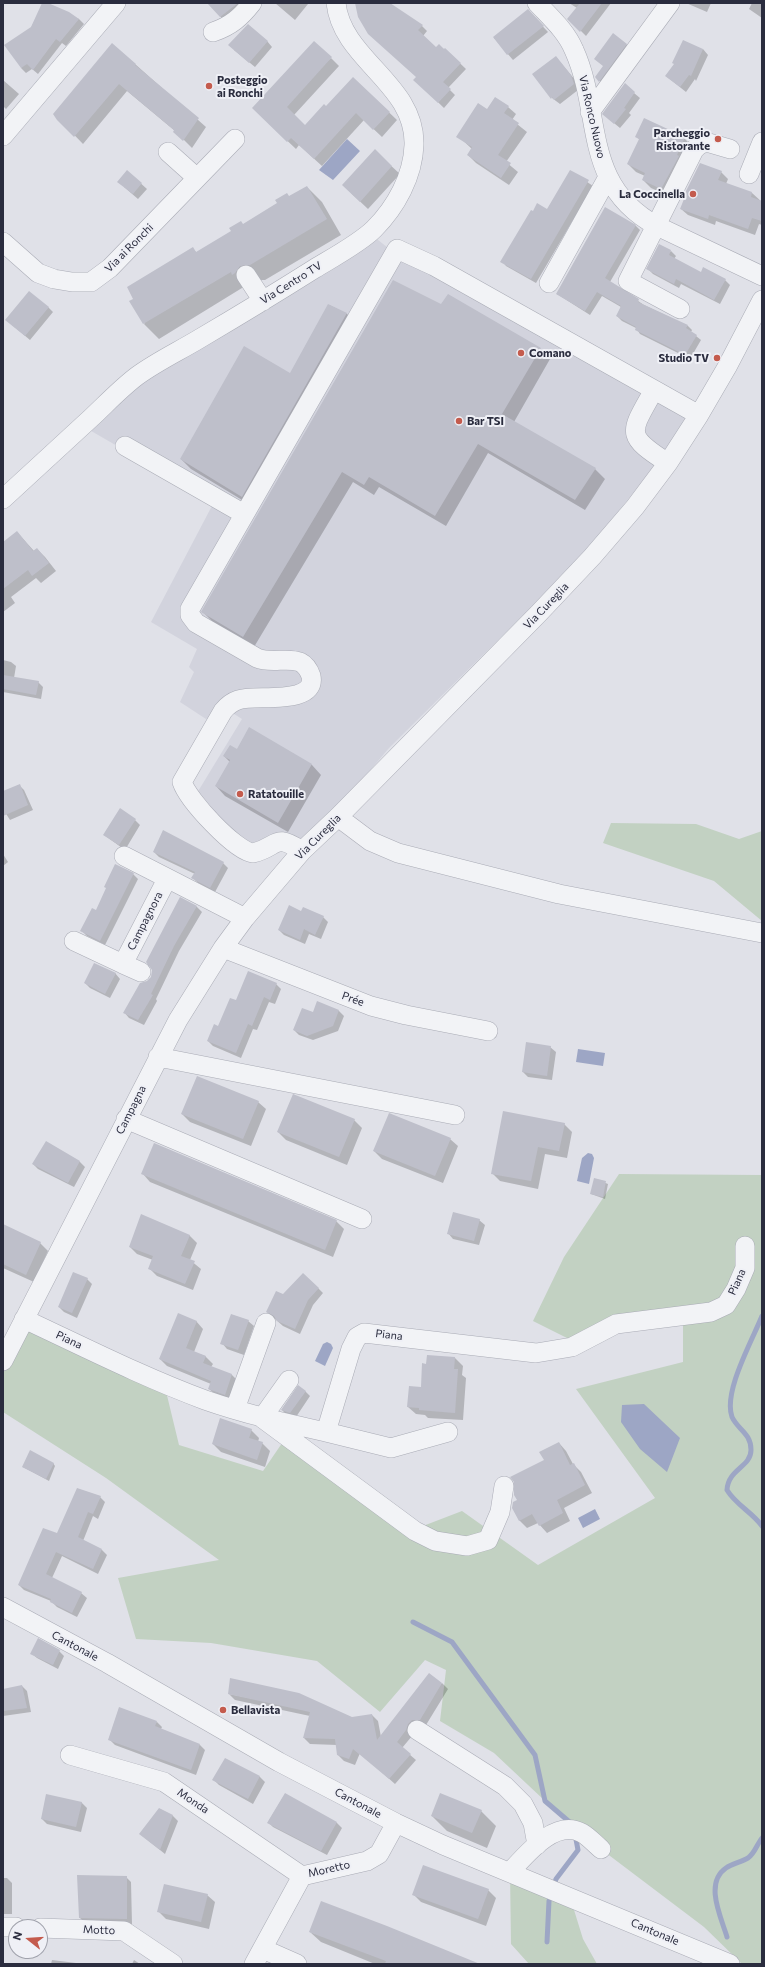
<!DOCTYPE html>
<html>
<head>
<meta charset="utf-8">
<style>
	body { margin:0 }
	#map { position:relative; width:765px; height:1967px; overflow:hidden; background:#e0e1e8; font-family:Commissioner,sans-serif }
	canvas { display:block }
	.frame { position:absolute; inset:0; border:4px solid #2a2c3e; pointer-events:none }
	.north { position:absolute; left:8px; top:1919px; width:40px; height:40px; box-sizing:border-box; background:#eff0f6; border:1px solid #a0a2ac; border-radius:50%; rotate:287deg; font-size:11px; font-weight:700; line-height:16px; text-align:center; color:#2a2c3e }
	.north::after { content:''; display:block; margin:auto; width:14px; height:18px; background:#c45b4d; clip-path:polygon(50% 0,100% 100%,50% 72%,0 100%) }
</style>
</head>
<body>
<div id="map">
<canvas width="765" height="1967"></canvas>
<div class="frame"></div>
<div class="north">N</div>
</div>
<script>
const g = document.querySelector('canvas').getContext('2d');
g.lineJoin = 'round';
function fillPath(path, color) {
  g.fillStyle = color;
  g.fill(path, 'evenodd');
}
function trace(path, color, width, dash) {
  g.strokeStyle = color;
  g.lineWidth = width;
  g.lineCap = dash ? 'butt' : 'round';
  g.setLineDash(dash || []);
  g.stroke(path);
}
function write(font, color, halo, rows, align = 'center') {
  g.font = font + ' Commissioner,sans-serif';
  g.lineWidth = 4;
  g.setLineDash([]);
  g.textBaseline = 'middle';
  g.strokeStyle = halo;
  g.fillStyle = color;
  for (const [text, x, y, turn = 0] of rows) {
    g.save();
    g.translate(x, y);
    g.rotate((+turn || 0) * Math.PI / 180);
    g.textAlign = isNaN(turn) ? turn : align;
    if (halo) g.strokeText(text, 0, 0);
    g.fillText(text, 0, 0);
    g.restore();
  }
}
fillPath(new Path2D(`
	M373,236L397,255L692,419L582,557L389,748L302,851L240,840L197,793L242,719L231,712L206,719L180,702L194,672L189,667L197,649L151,622L214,502L86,428L137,381Z`), '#d2d3dd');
fillPath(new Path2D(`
	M611,823L696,824L739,839L762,831V921L714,881L603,843Z
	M619,1174L762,1175V1964H742L704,1927L577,1831L494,1753L440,1721L446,1670L425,1660L380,1712L317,1661L211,1643L136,1639L118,1578L219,1560L106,1478L3,1412V1361L24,1319L164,1383L179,1445L263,1471L291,1430L423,1526L462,1511L538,1565L655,1498L576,1389L683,1362V1315L573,1341L533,1321L564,1257Z
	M510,1872L570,1897L583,1939L597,1964H529L511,1944Z`), '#c2d1c2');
fillPath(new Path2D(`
	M347,139L360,151L333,180L319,170Z
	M578,1049L605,1053L603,1066L576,1062Z
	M588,1153L592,1154L594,1158L589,1184L577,1181L582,1158Z
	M327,1342L331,1344L333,1348L325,1366L315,1361L323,1344Z
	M644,1404L680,1438L667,1472L640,1449L621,1422L622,1405Z
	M595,1509L600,1519L583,1528L578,1518Z`), '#9da6c5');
fillPath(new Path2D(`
	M43,3L79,19L84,24L66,46L62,43L38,74L32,69L26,73L21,68L31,28Z
	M209,3H247L225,22Z
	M275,3H307L308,4L295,20Z
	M357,3H389L422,26L427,31L423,36L436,48L445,49L466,69L448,88L455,95L444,108L415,80L417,77Z
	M569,3H611L586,36L569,19L577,8Z
	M686,3H711L707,12Z
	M752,3H762V18L749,9Z
	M533,16L548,32L513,60L494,38Z
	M267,41L272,47L255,67L234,50Z
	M626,44L630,49L604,85L596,77Z
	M703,49L708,55L696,81L695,79L686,92L666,76L675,65Z
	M556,57L576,81L578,90L560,104L552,98L534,75Z
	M331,58L339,66L294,115L305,126L326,108L354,79L397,120L382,137L364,120L322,166L299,145L296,149L261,116Z
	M135,64L206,127L192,148L175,131L127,91L83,144L54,114Z
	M3,80L19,94L6,109L3,106Z
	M634,93L640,98L629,113L631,115L620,128L609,119Z
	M508,107L516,114L512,120L527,132L506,162L518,172L509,185L476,163L468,155L472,149L458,136L487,110Z
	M636,136L684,138L692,146L669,196L651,188L643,180L645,176L636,172L628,164L640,140Z
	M375,151L400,174L368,209L351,193Z
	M127,171L147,189L138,199L124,187Z
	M571,171L593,186L536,283L506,266L502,261L547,210Z
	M721,172L728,179L726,184L752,193L762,202V225L759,224L755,235L716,221L715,225L688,215L681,209Z
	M307,187L322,202L341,235L265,280H255L159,339L144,324L193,249L197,253Z
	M606,209L636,226L640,230L610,282L644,305L688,326L692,330L691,332L701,340L690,359L640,334L636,328L622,321L617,316L621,307L602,296L590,315L557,294Z
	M671,251L676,256L674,259L701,273L725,280L730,285L720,304L681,284L679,288L653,274L648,269Z
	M329,305L347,314L357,324L252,506L191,469L181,459L291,374Z
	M441,305L540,349L550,359L514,422L595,469L605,479L585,510L488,453L446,526L379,487L374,495L353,482L254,647L213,622L203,612Z
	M48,307L53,312L30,340L12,325Z
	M17,532L34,551L37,549L45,557L56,571L41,583L36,578L11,597L15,603L3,612V543Z
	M3,660L11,662L16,666L14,678L38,682L43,687L41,699L3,692Z
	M249,729L312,765L321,775L288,832L225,796L216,786L230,762L224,756L237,750Z
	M19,785L24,790L33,810L10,820L3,809V792Z
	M135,820L140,825L125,850L104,835Z
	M154,852L223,863L228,868L215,892L198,883L193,878L195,874L159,857Z
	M3,854L8,862L3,866Z
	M133,874L138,879L105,945L87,936L82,931Z
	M181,898L197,907L202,912L179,951L156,999L157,1001L144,1025L129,1018L124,1012L152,977Z
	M302,912L323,917L328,922L321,939L309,934L305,944L284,935L279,930Z
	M115,973L120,979L110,998L90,988L85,983Z
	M276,984L281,989L275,1004L269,1002L257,1030L253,1029L241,1058L213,1046L208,1041L236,1001Z
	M318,1002L339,1011L344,1016L338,1031L313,1040L299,1035L294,1030L314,1013Z
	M550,1047L556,1052L552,1080L528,1077L523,1072Z
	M258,1102L266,1109L251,1146L190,1122L182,1114Z
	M354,1120L362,1128L347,1165L286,1140L278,1132Z
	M564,1124L572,1132L567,1158L545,1154L538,1189L500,1181L492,1173Z
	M450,1139L458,1146L443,1183L382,1159L374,1151Z
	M46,1143L80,1162L85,1167L74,1187L38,1169L33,1164Z
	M143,1174L336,1221L344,1229L333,1257L150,1182Z
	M595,1179L608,1184L605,1199L591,1194Z
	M479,1220L485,1225L479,1245L453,1239L448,1233Z
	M3,1225L40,1243L48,1251L34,1282L3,1268Z
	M189,1235L197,1243L190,1260L201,1269L193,1290L157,1276L150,1269L153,1260L137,1254L130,1247Z
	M87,1279L92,1284L77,1318L64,1312L59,1307Z
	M318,1288L323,1293L313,1305L300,1334L283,1326L267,1312L283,1295Z
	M196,1321L203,1329L194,1352L205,1356L213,1364L211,1367L232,1375L239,1382L232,1402L217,1396L209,1389L211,1384L167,1366L160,1359Z
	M248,1321L254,1326L244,1355L227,1349L222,1343Z
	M455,1358L463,1366L462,1375L466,1378L463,1420L428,1418L425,1415L416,1414L408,1407L422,1388L427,1365Z
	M305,1391L310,1396L296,1417L287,1415L282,1410Z
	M251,1430L259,1438L258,1442L262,1443L270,1451L265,1467L221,1452L213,1444Z
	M559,1443L566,1451L573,1464L581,1472L592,1493L564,1508L570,1521L547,1533L538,1523L527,1528L519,1520L518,1501Z
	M53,1463L55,1466L49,1481L23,1467Z
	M100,1497L105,1502L98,1519L93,1516L83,1541L102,1550L107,1555L98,1574L62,1556L52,1578L81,1593L87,1598L77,1617L57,1607L51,1601L24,1590L19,1585L57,1535Z
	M59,1651L64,1656L58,1669L37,1658L31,1653Z
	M442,1683L448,1689L426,1725L412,1736L402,1748L416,1760L395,1784L360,1753L355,1765L344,1761L338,1755L337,1745L310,1744L304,1738L310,1716L235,1700L229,1694L352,1718L372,1715L378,1721L381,1737Z
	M22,1686L27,1691L31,1712L3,1716V1690Z
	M157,1722L162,1727L161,1729L200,1745L205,1750L196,1775L115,1745L110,1740Z
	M226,1759L260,1777L265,1782L253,1804L219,1785L214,1780Z
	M285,1794L337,1823L342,1828L327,1855L273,1827L268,1822Z
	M81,1802L87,1808L81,1832L47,1824L42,1819Z
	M160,1809L173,1816L178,1821L165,1854L140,1834Z
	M481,1811L496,1826L487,1848L447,1831L432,1816Z
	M126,1877L131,1882L132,1924L85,1923L80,1918Z
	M3,1878H7L12,1883V1914H3Z
	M488,1890L496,1898L486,1926L421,1902L413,1894Z
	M207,1895L215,1902L209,1929L166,1919L158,1911Z
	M310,1932L479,1964H375L321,1942Z
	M52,1960L84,1964H51Z
	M134,1960L140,1964H132Z`), '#0003');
trace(new Path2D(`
	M762,1316C752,1341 723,1392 732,1417C738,1430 751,1433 751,1450C751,1467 728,1469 727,1490C736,1505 752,1512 762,1526
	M413,1622L452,1642L535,1755L545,1801L573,1825
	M554,1886L556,1879L578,1850L575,1834
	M727,1937C721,1917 704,1883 726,1868C732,1864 741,1862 748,1858C755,1853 757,1844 762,1838
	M547,1942L549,1901L552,1894`), '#9da6c5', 5);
fillPath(new Path2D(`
	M42,3H48L69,12L79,19L60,42L56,39L33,70L27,64L21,68L4,45L31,27Z
	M207,3H238L220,17Z
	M355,3H390L423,25L418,30L436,47L439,44L444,49L445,48L461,63L443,82L451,89L438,103L413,80L416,77L368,34L358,17Z
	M580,3H602L580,32L567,19Z
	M528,9L544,26L507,55L493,37Z
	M248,24L268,41L249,63L228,45Z
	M613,33L627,44L599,82L595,77L603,66L594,59Z
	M683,40L703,49L691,76L689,75L680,87L665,76L674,64L672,63Z
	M314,41L332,57L287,107L305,125L324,104L326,106L353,77L390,112L373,130L356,113L314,159L291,138L287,142L252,108Z
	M112,43L136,64L135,65L199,118L183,141L173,132L174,130L119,84L74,137L57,120L53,114Z
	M556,56L571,75L574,84L554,100L552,97L551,99L532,74Z
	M625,83L635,92L624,108L626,109L614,124L602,114Z
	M495,97L509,106L504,113L519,123L498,155L511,163L501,178L467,155L472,147L456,137L478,103L487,109Z
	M644,118L685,137L677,155L679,156L661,189L642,180L645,173L627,164L639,139L635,137Z
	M375,149L392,166L360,202L342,185Z
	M700,163L722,171L718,180L752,192L751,197L762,201V221L752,218L748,229L709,215L708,219L680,209L686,194L685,193Z
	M127,170L142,183L133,194L117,182Z
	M570,170L589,180L531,279L500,262L531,210L533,211L537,203L547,209Z
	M307,186L327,219L250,265L240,266L235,273L232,275L231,272L143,324L129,301L133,299L127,287L193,247L196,252L231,231L229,228L241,221L243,224L277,203L275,200L287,193L289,196Z
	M605,207L636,225L605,278L639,299L638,302L688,325L686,328L697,335L685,355L635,330L636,327L616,316L621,306L597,292L585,311L556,294Z
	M659,244L671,250L669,255L701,272L703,267L726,279L714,300L676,279L674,284L646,269Z
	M393,280L441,304L448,294L541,348L502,414L596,468L575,500L478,444L435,516L369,477L364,485L342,472L243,637L201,612Z
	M29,291L49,307L25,336L5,320Z
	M328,304L347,313L242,497L180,459L244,346L290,373Z
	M17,531L33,551L37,548L49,563L32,576L28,570L3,589V542Z
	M3,675L39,681L36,695L3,689Z
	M249,727L312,764L278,823L215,786L230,760L223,756L230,745L237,749Z
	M20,784L28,805L3,816V791Z
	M120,808L136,819L119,845L103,835Z
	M163,830L224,862L210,888L191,878L195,872L153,852Z
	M115,864L134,873L100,941L80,931L92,908L96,910L106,888L104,887Z
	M180,897L197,906L174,946L151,994L153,995L138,1020L123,1013L140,983L147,981L151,977L152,970L146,962Z
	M289,905L301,911L303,907L324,916L315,935L304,929L300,940L278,930Z
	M94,963L116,973L105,994L84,983Z
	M248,971L277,983L270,1000L264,997L252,1026L248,1024L236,1053L207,1041L214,1024L218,1026L230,998L236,1000Z
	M317,1001L339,1010L333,1026L307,1036L293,1030L302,1008L313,1012Z
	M526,1042L551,1046L547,1076L522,1072Z
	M197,1076L259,1101L243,1139L181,1114Z
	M293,1094L355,1119L339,1157L277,1132Z
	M503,1111L565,1123L559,1151L538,1147L531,1181L491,1174Z
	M389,1113L451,1138L435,1176L373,1151Z
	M46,1141L80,1161L68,1183L32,1164Z
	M154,1143L337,1220L325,1250L141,1174Z
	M594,1178L606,1181L603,1197L590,1194Z
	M453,1212L480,1219L474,1241L447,1234Z
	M141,1214L190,1235L181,1256L195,1261L185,1284L148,1269L153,1256L129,1247Z
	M3,1224L41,1242L26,1275L3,1264Z
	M73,1272L88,1278L72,1313L58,1307Z
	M303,1273L319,1288L308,1300L295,1329L277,1321L274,1316L266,1312L276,1291L283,1294Z
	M178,1313L197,1321L186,1348L206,1356L203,1363L232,1374L225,1395L208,1389L211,1381L159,1359Z
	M231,1314L249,1320L238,1350L220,1344Z
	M427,1355L455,1357L454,1369H458L455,1413L419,1410V1408L407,1407L409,1386L421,1387L422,1363L426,1364Z
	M298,1385L306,1391L290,1413L281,1410Z
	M220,1418L252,1429L249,1438L263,1442L257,1460L212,1444Z
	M559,1442L570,1465L574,1463L585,1485L557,1500L563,1513L539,1526L532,1514L519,1521L512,1508L513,1502L517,1500L514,1495V1482L510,1477L544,1460L539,1452Z
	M30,1450L54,1463L46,1479L22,1467Z
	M77,1488L101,1496L93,1514L88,1512L78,1537L102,1549L93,1569L56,1552L46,1574L82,1592L72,1613L50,1602L51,1599L18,1585L43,1528L57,1533Z
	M38,1638L60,1650L53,1665L30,1654Z
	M429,1673L442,1683L420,1720H412L408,1724L406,1730L397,1742L411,1754L389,1779L353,1749L349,1759L337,1755L335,1739L303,1738L310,1712L228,1694L230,1678L299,1693L352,1717L372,1714L377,1740Z
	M22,1685L27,1708L3,1711V1689Z
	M119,1707L157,1721L155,1726L200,1744L191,1770L108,1740Z
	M225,1758L260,1776L248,1799L212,1780Z
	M285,1793L337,1822L321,1851L267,1823Z
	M440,1793L482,1810L472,1833L431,1816Z
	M46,1794L82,1802L76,1827L41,1819Z
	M159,1808L173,1815L160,1850L139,1834Z
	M423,1865L489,1889L478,1919L412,1895Z
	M77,1875L127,1876V1919L79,1918Z
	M164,1884L208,1894L201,1922L157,1912Z
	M321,1901L387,1926L480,1964H385L386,1961L309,1932Z`), '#bebfca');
const minor = new Path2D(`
	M537,3C551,18 566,31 574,50C603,114 581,185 657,226L762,276
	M213,32C231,26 241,17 252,3
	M590,112L670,3
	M3,136L116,3
	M168,152L197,178
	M749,174L762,142
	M3,242L38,273L54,279L72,282H91L110,268L235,139
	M246,275L263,301
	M549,283L608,177
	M680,309L628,281L694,150L699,145L706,142L730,149
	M654,390C630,433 624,435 668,463
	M125,446L244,514
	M3,499C32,472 62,445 91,418C106,404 121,388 137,376C156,362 179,351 199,339C238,316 276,293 314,269C332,258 360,243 374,229C396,207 413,176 414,145C416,84 342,60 336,3
	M338,817L370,841L398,853L559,894L762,933
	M302,851C273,832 279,847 253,853C235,851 188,800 182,782L223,711C227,706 232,702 238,700C255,694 317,706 311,676C309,670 306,665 300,662C287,657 271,664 257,658L196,623L190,615V609L397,249L434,266L699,415
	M124,856L245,918
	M74,941L123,964
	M223,948L371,1006L406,1015L488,1031
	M141,972L123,964L167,879
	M158,1057L455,1115
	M126,1119L362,1219
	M24,1319C84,1347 143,1377 205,1400C245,1414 285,1423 326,1432L351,1349L357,1337L364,1333L536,1353L572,1347L616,1324L711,1312L726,1305L736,1289L745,1268V1246
	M3,1361L178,1020L223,948L245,918L302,851L338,817L539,613L592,557L635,507L668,463L699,415L727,367L762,300
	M289,1380L262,1418L415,1531L435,1541L467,1546L488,1540L500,1512L504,1486
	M235,1409L266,1323
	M326,1432L391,1448L448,1432
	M3,1607L107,1663L279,1762L396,1823L443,1845L730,1964
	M417,1730L505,1786L523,1804L533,1823L537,1845
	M70,1755L164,1782L302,1876
	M510,1872C526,1855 555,1818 582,1833C589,1837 595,1844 601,1849
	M3,1927H16
	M40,1928L124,1931L173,1964
	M263,1949L297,1964
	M254,1964L302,1876L367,1861L379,1854L396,1823`);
trace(minor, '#a9abb5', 20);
trace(minor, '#f2f3f6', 19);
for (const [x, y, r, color] of [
	[209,86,4,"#c45b4d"],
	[718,139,4,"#c45b4d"],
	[693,194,4,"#c45b4d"],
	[521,353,4,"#c45b4d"],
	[717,358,4,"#c45b4d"],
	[459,421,4,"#c45b4d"],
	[240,794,4,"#c45b4d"],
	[223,1710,4,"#c45b4d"]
]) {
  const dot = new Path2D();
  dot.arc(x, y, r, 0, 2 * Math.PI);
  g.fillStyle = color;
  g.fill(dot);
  trace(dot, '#eff0f6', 1.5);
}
write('bold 11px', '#2a2c3e', '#eff0f6', [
	["Posteggio",217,80],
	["ai Ronchi",217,93],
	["Parcheggio",710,133,"right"],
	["Ristorante",710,146,"right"],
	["La Coccinella",685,194,"right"],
	["Comano",529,353],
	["Studio TV",709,358,"right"],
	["Bar TSI",467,421],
	["Ratatouille",248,794],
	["Bellavista",231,1710]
], 'left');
write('11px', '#2a2c3e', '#eff0f6', [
	["Via Ronco Nuovo",592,117,77],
	["Via ai Ronchi",129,248,-45],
	["Via Centro TV",291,283,-32],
	["Via Cureglia",546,606,-46],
	["Via Cureglia",318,837,-45],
	["Campagnora",145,921,-63],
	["Prée",353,999,20],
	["Campagna",131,1110,-63],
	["Piana",737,1282,-66],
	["Piana",389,1335,7],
	["Piana",69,1340,25],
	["Cantonale",75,1646,28],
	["Monda",193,1801,34],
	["Cantonale",358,1803,28],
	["Moretto",329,1869,-13],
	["Motto",99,1930,2],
	["Cantonale",655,1932,23]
]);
</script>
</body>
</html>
